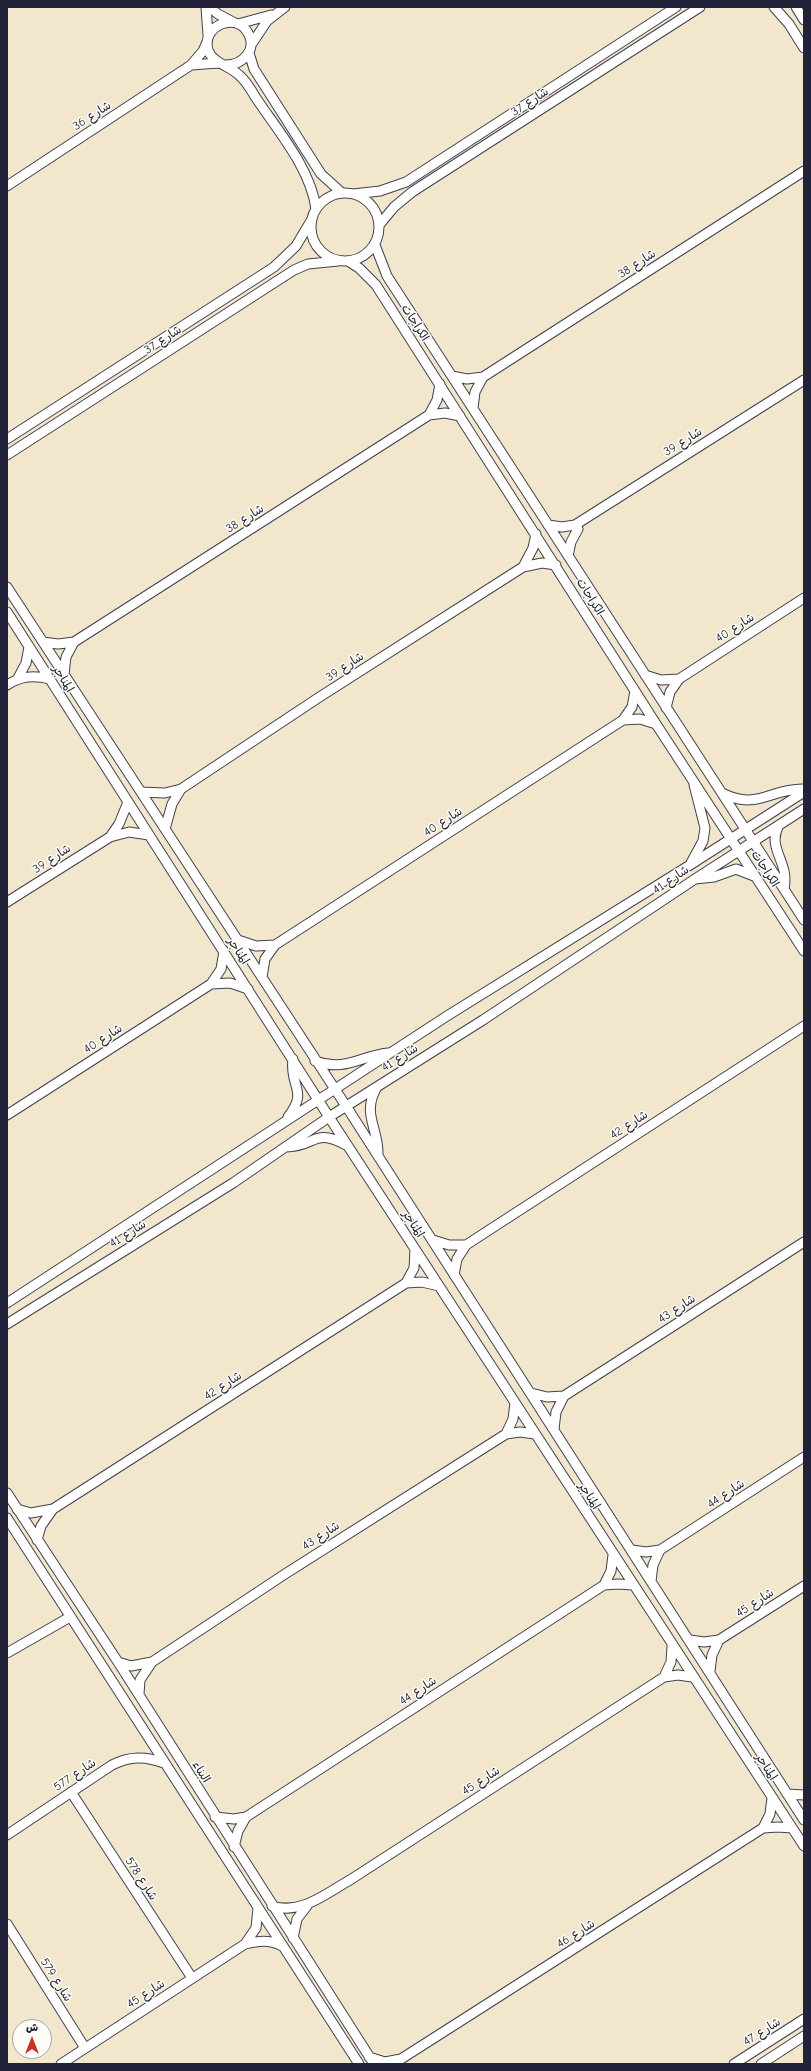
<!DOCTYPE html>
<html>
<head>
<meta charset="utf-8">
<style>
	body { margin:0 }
	#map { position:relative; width:811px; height:2071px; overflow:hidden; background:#f2e7cd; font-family:"Comic Neue","Playpen Sans Arabic",sans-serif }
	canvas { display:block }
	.frame { position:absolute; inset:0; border:8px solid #22223b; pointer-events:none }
	.north { position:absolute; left:12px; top:2019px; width:40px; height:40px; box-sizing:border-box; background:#fdfcf7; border:1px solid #a5a5ac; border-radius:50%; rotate:0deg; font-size:11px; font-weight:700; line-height:16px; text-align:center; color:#22223b }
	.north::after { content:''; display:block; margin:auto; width:14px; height:18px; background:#c8321e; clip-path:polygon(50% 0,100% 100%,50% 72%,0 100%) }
</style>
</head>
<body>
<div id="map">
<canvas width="811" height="2071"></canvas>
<div class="frame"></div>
<div class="north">ش</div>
</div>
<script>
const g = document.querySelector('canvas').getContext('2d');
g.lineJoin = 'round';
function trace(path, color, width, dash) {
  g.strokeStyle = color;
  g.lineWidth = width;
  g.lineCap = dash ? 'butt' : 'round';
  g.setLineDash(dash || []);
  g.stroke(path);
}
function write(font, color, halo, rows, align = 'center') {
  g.font = font + ' "Comic Neue","Playpen Sans Arabic",sans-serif';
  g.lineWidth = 3;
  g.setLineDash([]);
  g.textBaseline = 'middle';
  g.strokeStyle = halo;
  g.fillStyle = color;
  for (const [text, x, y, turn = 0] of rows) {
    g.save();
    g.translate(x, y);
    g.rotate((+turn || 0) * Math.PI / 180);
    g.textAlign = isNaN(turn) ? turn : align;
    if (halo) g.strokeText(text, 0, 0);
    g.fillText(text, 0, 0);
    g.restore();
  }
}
const minor = new Path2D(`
	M206,7L208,35
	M209,7L218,14L233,22
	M774,7L789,24L804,48
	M796,7L804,20
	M238,24L271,15
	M251,45L267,21L285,7
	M249,53L254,69L321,174L342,193
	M191,65L219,63
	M226,65C242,65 258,50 248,33C236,11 201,26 208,50C213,64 231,66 240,76C247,82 251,90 256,98C278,131 311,169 316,209
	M7,186L191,65L203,51L207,42
	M311 227a34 34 0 1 1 68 0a34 34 0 1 1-68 0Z
	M353,194L380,191L406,182L676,7
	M380,224L394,207L412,192L700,7
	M375,245L387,276L804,920
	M348,261L359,268L376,285L656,724L804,951
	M452,376L467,379L483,377L804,171
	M473,408L475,392L483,377
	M429,415L437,400L440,384
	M7,439L274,267L296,246L312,219
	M7,455L294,270L308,264L338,261
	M548,525L562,527L575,525L804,380
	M568,556L571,542L578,529L575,525
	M523,567L533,548L536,534
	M7,587L346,1106L804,1820
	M7,612L329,1117L804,1846
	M43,642L58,644L74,642L429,415L445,413L460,416
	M64,674L66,657L74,642
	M645,675L661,680L679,679
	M18,678L26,663L29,647
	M7,685C21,676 33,675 50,679
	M666,708L670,692L679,679L804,598
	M623,720L640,719L656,724
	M141,792L165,793L181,789L318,698L523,567L542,563L556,565
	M722,793C758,811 770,788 804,789
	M779,825C766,849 790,861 784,889
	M165,829L172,804L181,789
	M110,837L119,824L128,802
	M691,863L703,841L705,828L694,785
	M695,879L714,877L736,869L754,876
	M7,902L110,837L129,832L149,835
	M238,940L256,946L275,945
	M262,977L265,959L275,945L623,720L632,707L635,691
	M211,984L230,983L248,989
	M315,1061C345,1072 360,1056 388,1053
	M377,1087C361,1114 379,1128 378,1155
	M7,1115L211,984L221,969L224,951
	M288,1117C309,1090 289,1087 293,1059
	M286,1147C316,1147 313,1127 346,1145
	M433,1240L449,1245H466
	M454,1275L457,1259L466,1245L804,1026
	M406,1283L414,1268L415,1250
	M7,1303L447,1016L690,865L804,792
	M7,1324L233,1183L329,1117L483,1020L695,879L804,809
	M531,1393L547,1397L564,1396L804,1242
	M554,1429L556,1412L564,1396
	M506,1434L513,1419L515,1403
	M7,1493L118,1662L374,2064
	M17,1509L31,1513L53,1509L406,1283L422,1282L439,1286
	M7,1518L359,2064
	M37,1540L41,1526L53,1509
	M632,1550L646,1552L660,1550L804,1457
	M651,1581L653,1565L660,1550
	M604,1585L611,1571L613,1555
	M690,1640L704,1642L719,1640L804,1586
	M7,1653L70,1617
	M118,1662L131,1666L152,1662L285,1574L506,1434L520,1432L535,1434
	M710,1671L712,1655L719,1640
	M664,1677L671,1662L672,1646
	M139,1694L140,1680L152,1662
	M71,1792L192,1978
	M787,1794L804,1795
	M215,1817L234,1819L246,1817L604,1585L618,1584L633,1585
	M763,1828L770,1814L772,1798
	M7,1835L112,1765C130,1756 145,1756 164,1763
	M234,1847L238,1831L246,1817
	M272,1906C301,1915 325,1894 350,1880L664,1677L678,1675L692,1677
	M7,1924L85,2048
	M293,1938L297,1919L307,1906
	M245,1944L256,1928L258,1908
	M369,2057L385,2062L401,2059L763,1828L778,1827L792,1828
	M61,2064L245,1944C258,1941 269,1939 282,1946
	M734,2064L804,2019
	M761,2064L804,2036`);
trace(minor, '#414051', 11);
trace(minor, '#fff', 9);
write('12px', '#22223b', '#fdfcf7', [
	["شارع 37",530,102,-33],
	["شارع 36",92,116,-33],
	["شارع 38",637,264,-33],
	["الكراجات",415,323,57],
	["شارع 37",163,340,-33],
	["شارع 39",683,442,-32],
	["شارع 38",245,519,-32],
	["الكراجات",590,597,58],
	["شارع 40",735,628,-33],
	["شارع 39",345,667,-33],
	["المناجر",63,679,58],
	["شارع 40",443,822,-33],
	["شارع 39",52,859,-33],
	["الكراجات",765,869,57],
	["شارع 41",671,880,-34],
	["المناجر",238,951,57],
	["شارع 40",103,1039,-33],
	["شارع 41",400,1058,-32],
	["شارع 42",629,1125,-33],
	["المناجر",413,1224,57],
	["شارع 41",128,1234,-32],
	["شارع 43",677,1309,-33],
	["شارع 42",223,1386,-33],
	["شارع 44",726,1494,-33],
	["المناجر",589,1496,57],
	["شارع 43",321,1536,-33],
	["شارع 45",755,1603,-33],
	["شارع 44",418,1691,-33],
	["المناجر",766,1767,57],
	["البناء",201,1772,58],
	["شارع 577",75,1775,-34],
	["شارع 45",481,1781,-33],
	["شارع 578",141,1879,57],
	["شارع 46",576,1934,-32],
	["شارع 579",56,1980,58],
	["شارع 45",146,1994,-33],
	["شارع 47",762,2032,-32]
]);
</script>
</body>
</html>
